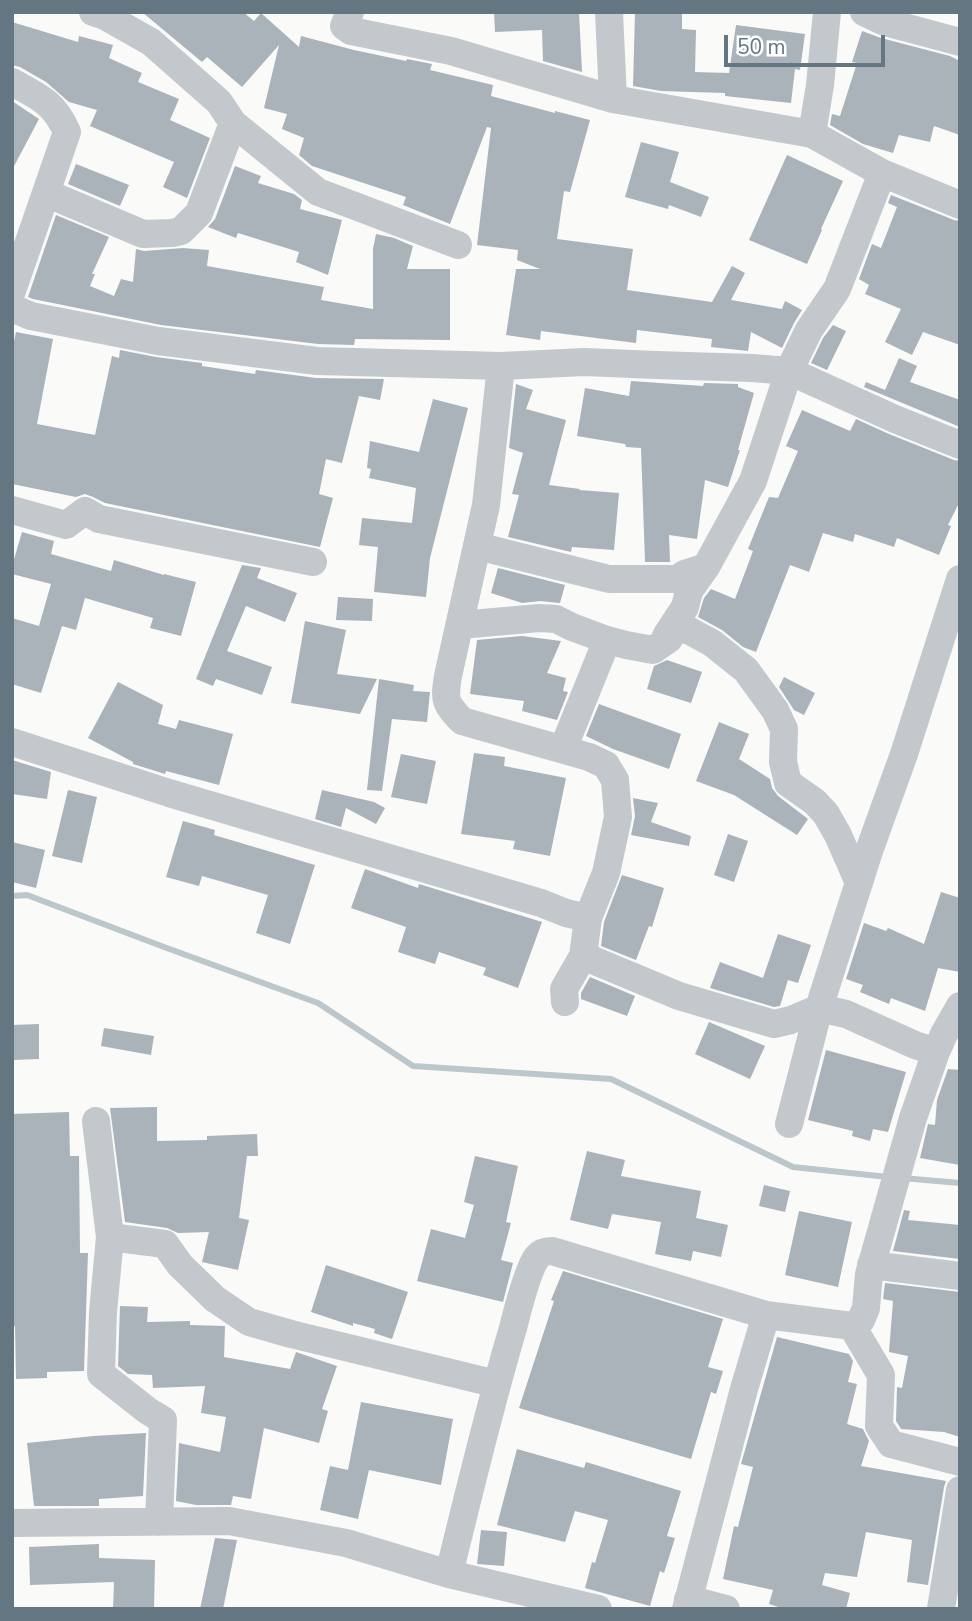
<!DOCTYPE html>
<html>
<head>
<meta charset="utf-8">
<style>
	body { margin:0 }
	#map { position:relative; width:972px; height:1621px; overflow:hidden; background:#fafaf8; font-family:"Nunito Sans",sans-serif }
	canvas { display:block }
	.frame { position:absolute; inset:0; border:14px solid #657683; pointer-events:none }
	.scale { position:absolute; left:724px; top:35px; width:161px; height:32px; box-sizing:border-box; border:4px solid #657683; border-top:0; padding-left:9px; font-size:21px; line-height:24px; white-space:nowrap; color:#657683; -webkit-text-stroke:5px #fff; paint-order:stroke }
</style>
</head>
<body>
<div id="map">
<canvas width="972" height="1621"></canvas>
<div class="frame"></div>
<div class="scale">50 m</div>
</div>
<script>
const g = document.querySelector('canvas').getContext('2d');
g.lineJoin = 'round';
function trace(path, color, width, dash) {
  g.strokeStyle = color;
  g.lineWidth = width;
  g.lineCap = dash ? 'butt' : 'round';
  g.setLineDash(dash || []);
  g.stroke(path);
}
function fillPath(path, color) {
  g.fillStyle = color;
  g.fill(path, 'evenodd');
}
trace(new Path2D(`
	M12,896L27,895L164,947L318,1003L413,1066L611,1079L793,1167L888,1177
	M902,1178L960,1183`), '#bbc7cb', 6);
fillPath(new Path2D(`
	M142,12H243L254,21L261,13L299,47L301,36L354,50L406,61L407,59L432,64L430,70L493,85L491,96L555,113V111L590,120L570,192L564,191L557,239L633,249L627,290L712,302L732,266L745,273L731,300L782,309L785,301L802,310L794,323L782,348L751,332L748,351L711,347L712,339L637,330L636,343L541,331L540,340L506,335L516,269H540L517,260L518,250L477,245L491,128L487,127L450,224L403,205L406,197L312,166L299,155L304,138L282,129L287,114L264,108L279,45L242,87L207,57L202,62Z
	M494,12H579L582,72L543,61L542,30L495,32Z
	M635,12H682V29L696,30L695,72L729,73L736,25L805,34L800,70L795,69L791,103L725,96V93L661,91L633,86Z
	M12,22L78,42L79,36L113,45L109,58L142,73L138,82L179,99L170,120L210,138L187,198L163,187L174,162L90,126L97,110L69,102L46,82L20,67L12,65Z
	M862,31L881,38L950,56L960,61V135L934,126L930,142L899,135L893,153L863,144L830,125L832,114L840,116L857,63L852,62Z
	M12,101L39,119L12,170Z
	M641,142L679,152L670,182L709,197L701,217L669,205L668,209L625,197Z
	M787,155L843,181L821,229L822,230L807,264L749,240Z
	M76,164L129,185L120,206L68,184Z
	M235,166L261,176L258,183L294,194L302,200L300,209L342,220L328,275L296,262L299,252L238,233L236,238L208,227L215,219Z
	M891,195L954,220L960,221V345L923,332L912,355L885,342L901,309L865,294L869,285L859,279L872,244L881,248L897,207L888,203Z
	M56,215L109,237L92,274H95L90,286L114,296L121,279L133,282L136,249L144,251L183,248L209,250L207,266L324,287L321,300L373,309V249L376,234L394,238L413,246L407,269H450V340L355,339L354,345L318,344L161,325L33,299L28,297Z
	M833,325L846,331L827,370L811,363L823,338Z
	M16,332L53,339L37,424L95,435L112,356L119,358L120,350L156,357L202,363V366L255,374L256,370L316,378L384,379L380,400L359,396L342,463L326,459L319,494L333,498L320,547L105,503L93,497L85,494L76,497L12,484V350Z
	M899,358L917,366L910,382L960,400V427L864,387L866,382L885,390Z
	M631,381L703,386L704,383L738,384V387L754,393L738,450H740L728,487L705,480L697,539L669,535L670,562H645L641,448L626,447L625,444L577,436L585,388L629,396Z
	M516,384L533,390L526,409L566,420L549,485L580,489L579,490L619,493L614,550L572,547L571,552L508,537L519,495L512,494L523,453L509,448Z
	M433,399L468,408L430,558L426,597L374,592L378,547L359,545L362,518L412,523L416,488L369,478L371,469L367,468L370,441L419,452Z
	M802,410L850,431L856,419L889,434L954,460L960,461V501L948,525L951,526L939,555L897,538L894,547L855,534L853,542L823,533L809,572L790,565L756,652L743,647L722,630L698,617L704,598L711,589L735,599L753,551L748,549L769,497L778,498L798,451L786,446Z
	M22,532L54,541L51,554L111,571L114,560L164,575V574L196,582L181,636L150,628L153,618L85,598L76,630L62,626L41,693L12,684V618L39,626L51,584L12,574V566Z
	M242,565L261,568L257,578L297,593L285,622L246,606L227,651L272,667L262,695L216,679L213,686L196,679Z
	M498,568L565,585L560,603L540,601L522,603L491,593Z
	M338,597L373,599L372,621L336,620Z
	M305,621L346,630L337,674L377,679L360,714L291,703Z
	M522,636L561,641L547,673L566,678L563,691L568,692L557,720L522,711L524,701L470,694L477,640Z
	M667,660L702,672L691,703L647,689L654,666Z
	M784,677L815,693L804,715L794,710L779,687Z
	M379,679L414,685L413,691L430,692L427,722L392,719L382,791L367,790Z
	M118,682L163,705L158,724L176,729L179,720L233,734L219,785L166,771L165,774L133,764V762L88,738Z
	M599,704L681,734L669,769L613,749L586,736Z
	M719,722L749,734L739,759L770,779L772,788L778,796L808,819L797,835L734,795L696,781Z
	M474,753L505,757L504,766L566,778L550,856L513,849L515,841L461,834Z
	M401,754L436,761L427,804L391,797Z
	M12,760L51,772L47,799L12,794Z
	M68,790L97,797L82,863L52,856Z
	M322,790L374,802L385,808L376,824L346,808L341,827L315,819Z
	M633,798L658,803L651,822L691,836L689,846L631,835L635,816Z
	M183,821L215,830L214,835L315,865L290,944L256,933L268,895L202,876L199,886L166,877Z
	M728,834L748,841L734,882L714,875Z
	M12,842L45,850L36,888L12,882Z
	M365,869L418,888L419,884L542,922L518,988L483,975L486,968L439,952L435,964L398,952L406,927L351,908Z
	M622,875L664,888L652,927L649,926L636,960L601,946L604,922Z
	M941,892L960,898V972L938,968L925,1011L891,998L889,1004L860,992L863,985L846,979L864,923L886,931L888,928L924,944Z
	M778,934L811,945L798,983L788,980L780,1006L774,1007L710,988L720,962L763,978Z
	M590,977L635,996L627,1016L581,999V993Z
	M709,1022L765,1046L750,1079L695,1054Z
	M39,1024V1059L12,1060V1025Z
	M104,1028L154,1036L151,1055L101,1046Z
	M826,1050L906,1072L888,1132L873,1129L870,1141L852,1136L853,1131L808,1120Z
	M948,1069L960,1070V1165L920,1158L928,1124L935,1125L937,1100Z
	M157,1107V1141L207,1140V1136L257,1134L258,1156H247L239,1218L249,1220L238,1270L202,1262L209,1232L178,1233L167,1228L125,1222L110,1108Z
	M69,1112L70,1156H79L80,1253H88L84,1371L47,1372V1378L16,1379L15,1326L13,1327L12,1307L14,1235H12V1114Z
	M587,1151L625,1160L621,1176L701,1191L696,1218L728,1225L721,1257L693,1251L691,1261L655,1254L661,1222L612,1214L608,1229L570,1220Z
	M475,1156L518,1166L506,1222L511,1223L501,1260L513,1263L503,1302L417,1281L431,1229L465,1238L474,1205L464,1202Z
	M764,1185L790,1191L785,1212L759,1206Z
	M904,1210L910,1211L908,1220L960,1225V1259L893,1251Z
	M799,1211L852,1222L838,1287L785,1275Z
	M326,1265L408,1292L392,1339L374,1333L375,1329L353,1323V1326L311,1312Z
	M563,1271L723,1319L708,1367L723,1371L716,1394L711,1392L691,1459L519,1408L554,1301L551,1300Z
	M885,1283L960,1292V1437L944,1432L901,1429L896,1421L897,1387L902,1388L908,1356L889,1352L893,1301L883,1299Z
	M120,1306L148,1307L147,1322L190,1321V1325L225,1326L224,1357L290,1369L296,1352L337,1366L322,1409L328,1411L319,1443L264,1428L251,1499L233,1496L231,1505H196L176,1501L179,1443L220,1452L226,1417L201,1413L205,1386L153,1388L152,1375L128,1374L118,1366Z
	M777,1337L849,1354L853,1361L848,1382L857,1384L847,1424L863,1429L869,1441L861,1466L946,1481L944,1487L928,1585L907,1582L912,1540L866,1532L857,1577L825,1573L822,1585L850,1593L846,1609H785L769,1604L773,1590L723,1579L734,1526L738,1527L753,1467L741,1464Z
	M361,1402L453,1419L441,1485L369,1470L358,1519L320,1510L330,1466L348,1470Z
	M146,1433L143,1496L99,1499V1506H34L27,1443L93,1436Z
	M517,1449L584,1468L586,1462L681,1491L667,1536L675,1538L664,1573L660,1571L650,1606L585,1588L592,1562L595,1563L608,1520L575,1511L565,1542L497,1525Z
	M481,1530L507,1532L504,1566L477,1564Z
	M215,1538L237,1540L223,1609H200Z
	M99,1544V1558L155,1560L154,1609H113L114,1582L30,1585L29,1547Z`), '#aab3b9');
trace(new Path2D(`
	M93,12L105,16L151,42L219,102L233,123L318,192L458,245
	M350,12L344,26L351,31L451,51L613,99L812,134
	M609,12L613,99
	M827,12L820,85L812,134L882,173L960,205
	M864,12L885,22L960,42
	M12,82C39,97 54,102 67,132L12,291
	M46,193L143,234L172,233L181,231L199,213L233,123
	M12,308L31,316L158,341L317,361L501,366L584,362L656,365L752,368L789,371L895,419L960,445
	M501,366L486,505L448,676C444,701 445,703 462,721L589,757L606,765L615,780L618,817L606,873L588,918L583,956L564,989L565,1002
	M12,510L66,525L85,511L99,519L313,562
	M477,546L609,579H679L684,574L706,567
	M460,625L539,618L556,619L572,627L607,640L626,645L653,650L669,639L666,636L685,607L689,591L706,567L753,481L789,371L809,330L837,289L882,173
	M672,628L688,630L712,643L746,670L775,710L784,729L783,762L788,783L815,802L826,814L838,835L859,883
	M12,742L169,793L541,903L566,913L588,918
	M563,749L607,640
	M583,956L679,996L774,1024L791,1020L819,1008
	M936,1052L944,1034L960,1006
	M96,1121L110,1237L103,1312L101,1374L148,1411L163,1420L159,1522
	M789,1124L819,1008
	M110,1237L165,1244L180,1265L215,1299L249,1322L291,1334L497,1384
	M871,1265L960,1276
	M852,1326L881,1375L879,1426L891,1444L960,1462
	M12,1523L229,1521L346,1543L449,1574L598,1609
	M449,1574C469,1492 489,1409 513,1328C517,1312 528,1269 537,1257C541,1252 546,1251 552,1251L766,1315
	M688,1599L726,1609
	M686,1609L744,1389L766,1315L852,1326L861,1320L866,1308L869,1274L913,1118L936,1052L915,1045L846,1014L819,1008L869,851L904,754L960,579
	M941,1609L960,1490`), '#c3c8cc', 28);
</script>
</body>
</html>
